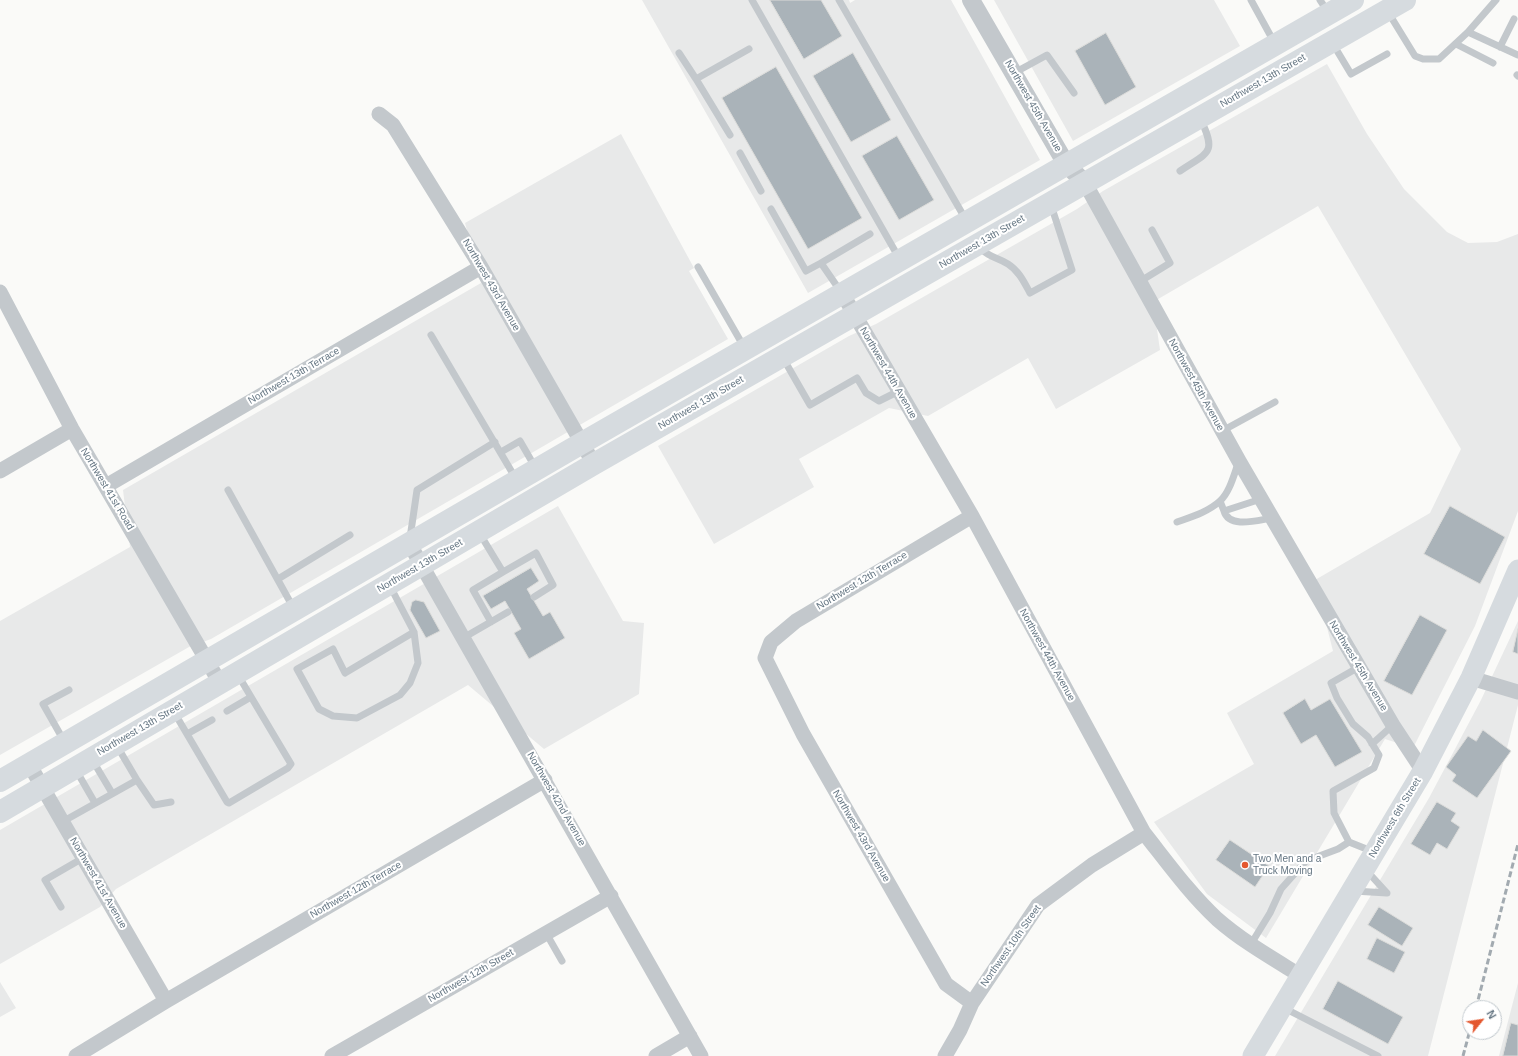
<!DOCTYPE html>
<html>
<head>
<meta charset="utf-8">
<style>
	body { margin:0 }
	#map { position:relative; width:1518px; height:1056px; overflow:hidden; background:#fafaf8; font-family:Helvetica,sans-serif }
	canvas { display:block }
	.north { position:absolute; left:1462px; top:1000px; width:40px; height:40px; box-sizing:border-box; background:#fff; border:1px solid #c1c8cd; border-radius:50%; rotate:60deg; font-size:11px; font-weight:700; line-height:16px; text-align:center; color:#657683 }
	.north::after { content:''; display:block; margin:auto; width:14px; height:18px; background:#e4572e; clip-path:polygon(50% 0,100% 100%,50% 72%,0 100%) }
</style>
</head>
<body>
<div id="map">
<canvas width="1518" height="1056"></canvas>
<div class="north">N</div>
</div>
<script>
const g = document.querySelector('canvas').getContext('2d');
g.lineJoin = 'round';
function fillPath(path, color) {
  g.fillStyle = color;
  g.fill(path, 'evenodd');
}
function trace(path, color, width, dash) {
  g.strokeStyle = color;
  g.lineWidth = width;
  g.lineCap = dash ? 'butt' : 'round';
  g.setLineDash(dash || []);
  g.stroke(path);
}
function write(font, color, halo, rows, align = 'center') {
  g.font = font + ' Helvetica,sans-serif';
  g.lineWidth = 4;
  g.setLineDash([]);
  g.textBaseline = 'middle';
  g.strokeStyle = halo;
  g.fillStyle = color;
  for (const [text, x, y, turn = 0] of rows) {
    g.save();
    g.translate(x, y);
    g.rotate((+turn || 0) * Math.PI / 180);
    g.textAlign = isNaN(turn) ? turn : align;
    if (halo) g.strokeText(text, 0, 0);
    g.fillText(text, 0, 0);
    g.restore();
  }
}
fillPath(new Path2D(`
	M642,0H849L850,3L855,0H951L1040,160L808,293Z
	M994,0H1214L1240,46L1073,141Z
	M1327,64L1367,134L1404,189L1447,232L1468,243L1497,242L1518,234V511L1475,626L1413,748L1385,739L1266,938L1207,894L1154,822L1254,764L1227,713L1333,651L1315,580L1430,513L1461,449L1318,206L1153,302L1160,350L1056,409L1028,358L928,416L889,408L799,459L814,487L714,544L658,446L849,336L876,324L1077,209L1103,191Z
	M621,134L694,268L689,271L728,339L211,639L189,647L0,755V621L130,547L123,490L481,283L465,223Z
	M558,506L623,621L644,623L639,694L544,749L468,685L116,889L100,907L0,964V830Z
	M1518,621V705L1428,1056H1275L1429,798L1481,700Z
	M0,982L16,1008L0,1017Z
	M1518,983V1056H1499Z`), '#e8e9e9');
const building = new Path2D(`
	M770,0H821L842,36L804,59Z
	M1106,33L1136,87L1105,105L1075,51Z
	M853,53L891,120L851,142L813,76Z
	M776,67L862,218L808,249L722,98Z
	M897,136L934,200L899,220L862,156Z
	M1450,506L1505,537L1480,584L1424,554Z
	M531,568L539,581L527,589L543,616L550,612L565,638L529,659L514,633L521,629L505,601L491,609L483,596Z
	M416,600L424,602L440,631L426,638L410,610L412,602Z
	M1420,615L1447,630L1412,695L1384,681Z
	M1518,629V654L1513,652Z
	M1305,699L1311,710L1330,699L1362,752L1335,767L1316,735L1301,744L1283,713Z
	M1483,730L1511,751L1477,798L1452,781L1456,775L1446,767L1468,736L1476,741Z
	M1437,802L1456,813L1451,821L1460,827L1447,849L1437,843L1430,855L1411,844Z
	M1230,840L1269,866L1255,887L1216,860Z
	M1379,907L1413,928L1402,946L1368,925Z
	M1377,938L1405,952L1394,973L1367,959Z
	M1338,981L1403,1017L1388,1044L1323,1009Z
	M1511,1023L1518,1025V1056H1503Z`);
fillPath(building, '#aab3b9');
trace(building, '#dcdcda', 1);
trace(new Path2D(`
	M752,0L899,258
	M839,0L966,220
	M1251,0L1274,42
	M1320,0L1328,12
	M1388,12L1415,56L1423,59H1439L1468,32L1518,55
	M1468,32L1496,0
	M1333,44L1351,74L1387,54
	M1456,44L1493,63
	M1500,47L1514,19
	M679,53L696,79
	M1014,73L1047,55L1074,93
	M1517,75L1518,76
	M730,135L696,79L749,49
	M740,153L761,191
	M1180,171C1208,152 1217,154 1201,120
	M771,209L806,271L821,263
	M978,246C991,259 995,256 1008,264C1019,271 1024,282 1030,293L1072,270L1051,205
	M698,267L744,347
	M1139,282L1170,263L1152,230
	M841,292L821,263L870,234
	M431,335L516,479
	M783,358L810,405L857,378L866,393L879,401L899,391
	M1222,431L1275,402
	M501,452L520,441L535,467
	M228,490L294,609
	M1220,501L1224,511L1261,499
	M1224,511C1229,529 1258,520 1272,518
	M1177,522C1191,517 1208,512 1220,501C1230,492 1234,474 1239,461
	M480,534L503,572L536,553L553,585L534,597
	M410,538L417,490L495,442
	M278,579L350,535
	M390,586L414,632L418,663L410,683L400,695L357,718L333,716L319,709L297,669L333,649L345,673L414,632
	M491,622L473,590L503,572
	M463,638L508,612
	M227,711L251,697
	M174,712L227,802L229,803L288,768L291,764L238,675
	M187,734L212,720
	M64,741L43,704L69,690
	M1372,744L1393,725
	M93,761L112,793
	M76,770L95,803
	M137,780L154,805L171,802
	M62,822L137,780L117,746
	M1349,842L1334,813L1333,791L1374,768L1379,755L1368,737L1353,724L1337,698L1331,683L1359,667
	M1354,891L1387,893L1366,870
	M61,907L45,880L83,858
	M546,933L562,961
	M1251,944L1270,913L1281,889L1306,861L1338,849L1349,842L1374,852
	M1284,1008L1378,1056`), '#c3c8cc', 7);
trace(new Path2D(`
	M379,114L393,125L481,267L594,464
	M1085,183L1239,461L1394,727L1423,771
	M0,292L72,429L220,683
	M842,293L972,516L1144,833C1167,862 1190,894 1217,919C1242,941 1272,958 1301,976
	M0,471L72,429
	M106,486L481,267
	M409,543L701,1056
	M1471,678L1518,692
	M29,764L166,1001
	M972,1003L946,984L803,734L765,658L771,642L796,621L972,516
	M76,1056L166,1001L545,780
	M332,1056L611,896
	M656,1056L690,1036
	M945,1056L960,1030L972,1003L1038,905L1092,865L1144,833`), '#c3c8cc', 15);
trace(new Path2D(`
	M971,0L1066,164L1085,183`), '#c3c8cc', 18);
trace(new Path2D(`
	M1253,1056L1423,771L1471,678L1518,570`), '#d6dbdf', 21);
trace(new Path2D(`
	M0,781L582,443L1353,0
	M0,812L594,464L1405,0`), '#d6dbdf', 22);
trace(new Path2D(`
	M1476,1008L1518,844
	M1463,1056L1470,1030`), '#a2aab0', 3, [6, 3]);
for (const [x, y, r, color] of [
	[1245,865,4,"#e4572e"]
]) {
  const dot = new Path2D();
  dot.arc(x, y, r, 0, 2 * Math.PI);
  g.fillStyle = color;
  g.fill(dot);
  trace(dot, '#fff', 1.5);
}
write('10px', '#657683', '#fff', [
	["Northwest 13th Street",1263,81,-30],
	["Northwest 45th Avenue",1033,106,60],
	["Northwest 13th Street",982,242,-30],
	["Northwest 43rd Avenue",491,285,60],
	["Northwest 44th Avenue",888,373,60],
	["Northwest 13th Terrace",294,376,-30],
	["Northwest 45th Avenue",1196,385,61],
	["Northwest 13th Street",701,403,-30],
	["Northwest 41st Road",107,489,59],
	["Northwest 13th Street",420,566,-30],
	["Northwest 12th Terrace",862,581,-31],
	["Northwest 44th Avenue",1047,655,61],
	["Northwest 45th Avenue",1358,666,59],
	["Northwest 13th Street",140,729,-30],
	["Northwest 42nd Avenue",556,799,60],
	["Northwest 6th Street",1395,818,-59],
	["Northwest 43rd Avenue",861,836,60],
	["Northwest 41st Avenue",98,883,60],
	["Northwest 12th Terrace",356,890,-30],
	["Northwest 10th Street",1011,946,-55],
	["Northwest 12th Street",471,976,-30]
]);
write('10px', '#657683', '#fff', [
	["Two Men and a",1253,859],
	["Truck Moving",1253,871]
], 'left');
</script>
</body>
</html>
